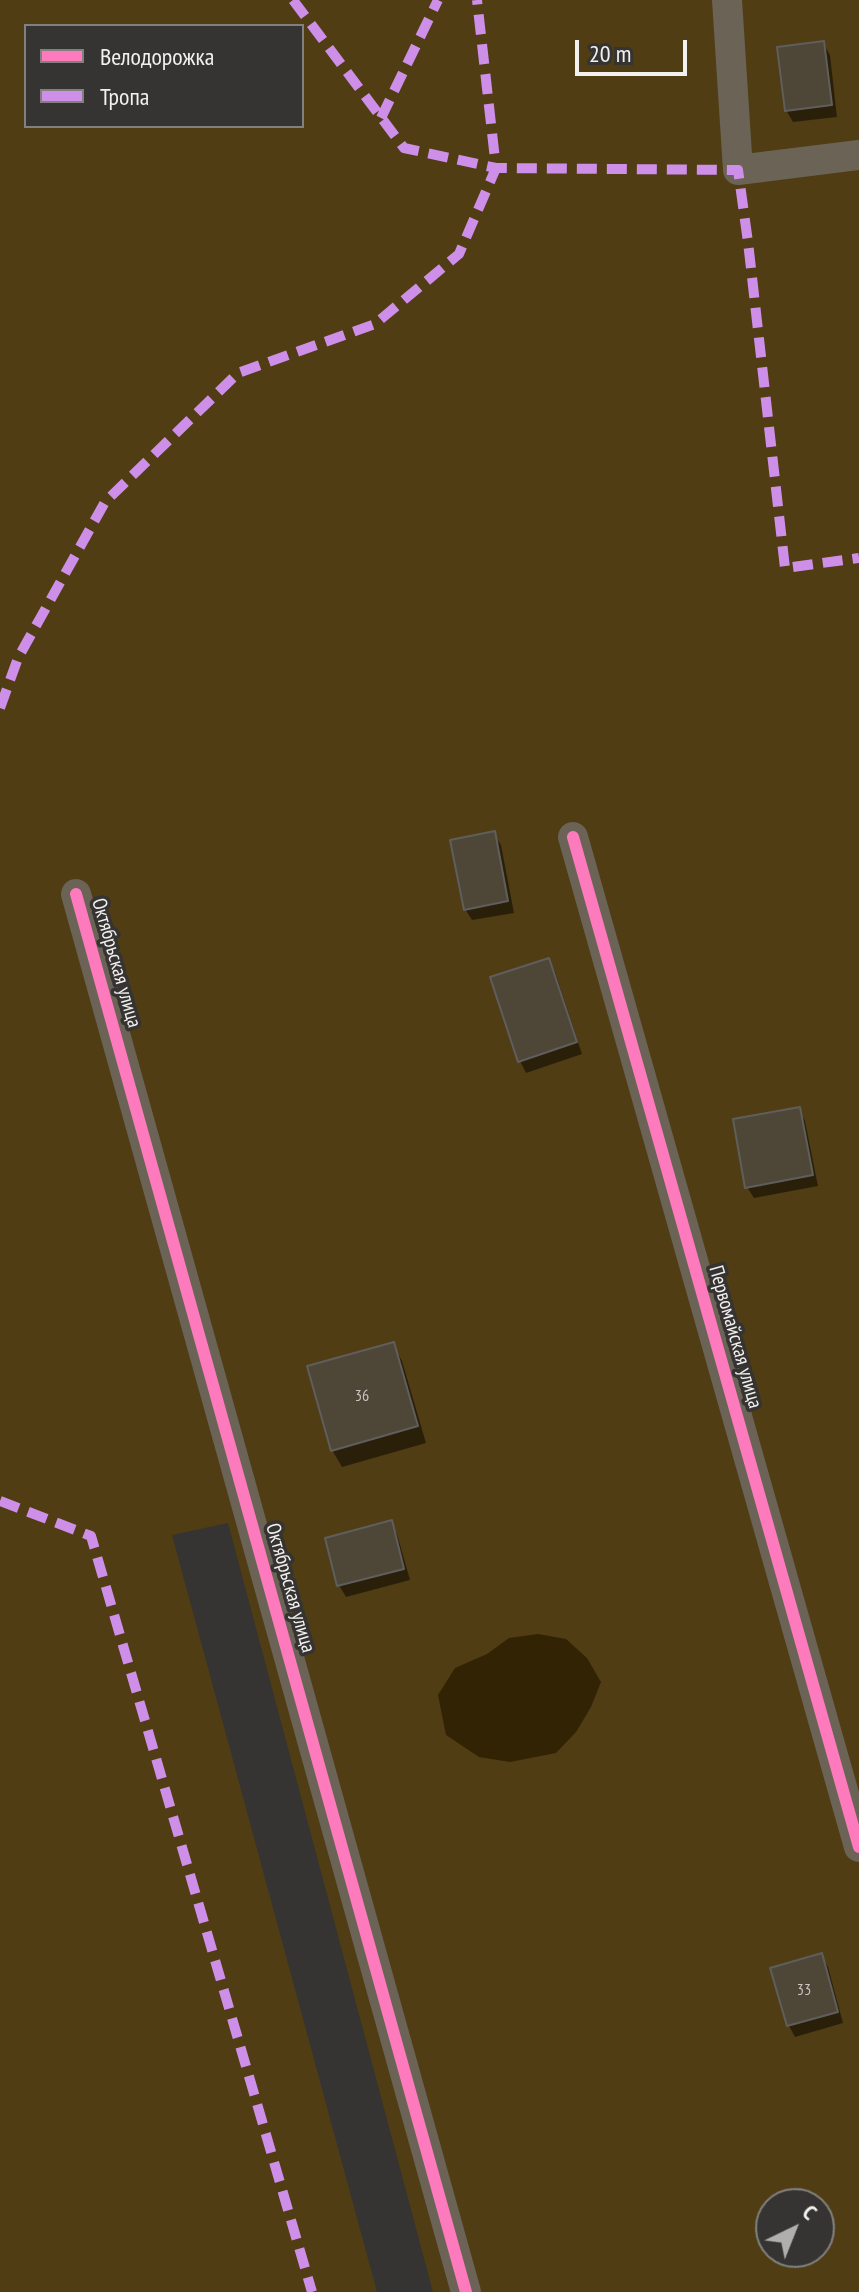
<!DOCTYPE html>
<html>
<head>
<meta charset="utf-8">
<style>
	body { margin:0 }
	#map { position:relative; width:859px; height:2292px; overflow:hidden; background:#353433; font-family:"PT Sans Narrow",sans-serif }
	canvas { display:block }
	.legend { position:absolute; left:24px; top:24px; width:280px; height:104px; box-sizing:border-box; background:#363432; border:2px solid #81807e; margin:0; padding:10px 14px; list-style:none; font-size:24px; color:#f2f1ef }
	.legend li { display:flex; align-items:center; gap:16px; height:40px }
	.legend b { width:40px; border:2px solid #81807e }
	.north { position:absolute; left:755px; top:2188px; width:80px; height:80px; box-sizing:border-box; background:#363432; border:2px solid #81807e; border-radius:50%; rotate:43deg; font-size:22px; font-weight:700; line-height:32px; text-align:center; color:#f2f1ef }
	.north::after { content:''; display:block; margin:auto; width:28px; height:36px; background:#b0afad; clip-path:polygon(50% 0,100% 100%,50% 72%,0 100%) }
	.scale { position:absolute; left:575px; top:40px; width:112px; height:36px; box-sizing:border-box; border:4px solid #f2f1ef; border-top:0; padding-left:10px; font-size:24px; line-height:28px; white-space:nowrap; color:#f2f1ef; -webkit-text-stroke:6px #363432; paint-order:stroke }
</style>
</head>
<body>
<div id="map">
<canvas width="859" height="2292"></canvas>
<ul class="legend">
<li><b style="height:10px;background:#fd7abc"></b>Велодорожка</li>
<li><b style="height:10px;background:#ce8fe9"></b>Тропа</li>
</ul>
<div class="north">С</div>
<div class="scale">20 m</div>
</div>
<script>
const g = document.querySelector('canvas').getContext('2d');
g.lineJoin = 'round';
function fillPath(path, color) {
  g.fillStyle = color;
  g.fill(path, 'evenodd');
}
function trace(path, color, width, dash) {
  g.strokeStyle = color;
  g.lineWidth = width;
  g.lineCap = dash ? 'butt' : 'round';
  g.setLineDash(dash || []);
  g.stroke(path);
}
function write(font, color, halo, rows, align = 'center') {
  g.font = font + ' "PT Sans Narrow",sans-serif';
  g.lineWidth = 7;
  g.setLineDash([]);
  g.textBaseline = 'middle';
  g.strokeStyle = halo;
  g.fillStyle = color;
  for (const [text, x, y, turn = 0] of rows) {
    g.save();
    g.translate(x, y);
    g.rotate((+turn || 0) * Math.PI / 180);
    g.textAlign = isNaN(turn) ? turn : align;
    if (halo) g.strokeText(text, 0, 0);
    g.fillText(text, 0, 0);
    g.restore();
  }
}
fillPath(new Path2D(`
	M0,0H859V2292H433L228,1523L172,1535L377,2292H0ZM26,26H302V126H26ZM771,2204H819V2252H771Z`), '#503d13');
fillPath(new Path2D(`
	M538,1634L566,1639L587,1658L601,1682L591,1707L576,1732L556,1753L510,1762L479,1757L446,1735L438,1695L455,1668L487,1654L509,1638Z`), '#322305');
fillPath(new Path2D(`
	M823,43L830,55L837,117L793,122L786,110Z
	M494,834L501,845L514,913L472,920L465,909Z
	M548,960L555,972L582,1054L526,1073L520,1061Z
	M799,1109L805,1121L818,1186L754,1198L747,1187Z
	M393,1344L402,1361L426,1443L342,1467L332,1450Z
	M391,1523L397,1534L410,1580L346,1597L339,1585Z
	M821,1955L828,1967L843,2023L795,2037L789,2026Z`), '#0007');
const building = new Path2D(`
	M824,41L832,105L785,111L777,47Z
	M495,831L508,901L464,910L450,840Z
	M549,958L577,1042L518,1062L490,977Z
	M800,1107L813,1175L745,1188L733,1119Z
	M394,1342L418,1426L331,1451L307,1366Z
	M392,1520L404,1569L337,1586L325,1538Z
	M822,1953L838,2012L787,2026L770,1968Z`);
fillPath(building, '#4e4738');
trace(building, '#5f5e5d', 2);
trace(new Path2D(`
	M727,0L738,170L859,155
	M573,837L859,1847
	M76,894L466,2292`), '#6a6356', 30);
trace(new Path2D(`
	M293,0L404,148L496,168L738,170L748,242L785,568L859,558
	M381,118L438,0
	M0,708L18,658L105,502L238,373L375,324L459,254L496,168L477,0
	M0,1501L91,1536L312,2292`), '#ce8fe9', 10, [20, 10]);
trace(new Path2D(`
	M573,837L859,1847
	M76,894L466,2292`), '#fd7abc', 12);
write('16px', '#c9c6c1', null, [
	["36",362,1396],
	["33",804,1990]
]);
write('20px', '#f2f1ef', '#363432', [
	["Октябрьская улица",116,963,74],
	["Первомайская улица",735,1337,74],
	["Октябрьская улица",290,1588,74]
]);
</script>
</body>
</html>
